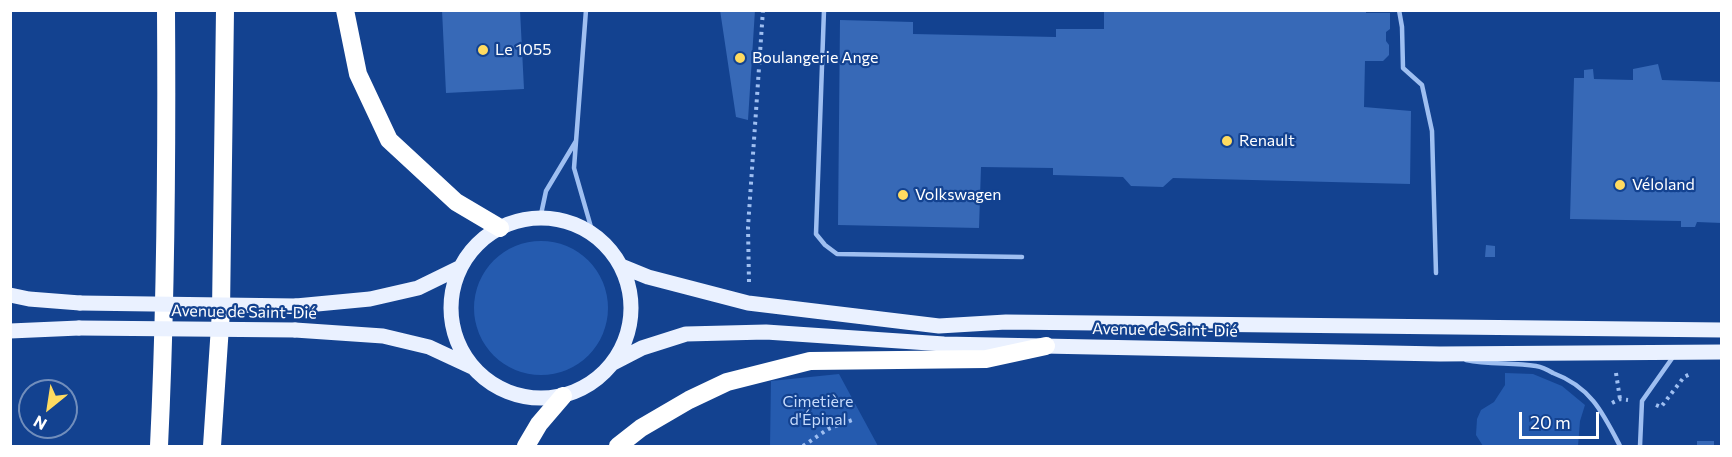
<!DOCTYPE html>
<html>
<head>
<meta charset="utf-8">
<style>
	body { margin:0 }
	#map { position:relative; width:1732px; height:457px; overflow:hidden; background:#134290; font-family:Commissioner,sans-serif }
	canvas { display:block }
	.frame { position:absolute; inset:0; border:12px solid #fff; pointer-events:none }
	.north { position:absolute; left:18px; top:379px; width:60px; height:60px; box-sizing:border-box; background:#134290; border:2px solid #718ebc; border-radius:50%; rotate:210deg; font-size:16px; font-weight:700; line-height:24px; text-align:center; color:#fff }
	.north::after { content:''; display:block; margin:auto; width:21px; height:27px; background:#ffdb60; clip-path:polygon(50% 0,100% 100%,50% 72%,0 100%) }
	.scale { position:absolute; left:1519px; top:412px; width:80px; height:27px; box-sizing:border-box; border:3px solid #fff; border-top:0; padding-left:8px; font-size:18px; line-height:21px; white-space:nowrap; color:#fff; -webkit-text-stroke:4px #134290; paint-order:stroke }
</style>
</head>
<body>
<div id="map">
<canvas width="1732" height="457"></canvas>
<div class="frame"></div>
<div class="north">N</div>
<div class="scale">20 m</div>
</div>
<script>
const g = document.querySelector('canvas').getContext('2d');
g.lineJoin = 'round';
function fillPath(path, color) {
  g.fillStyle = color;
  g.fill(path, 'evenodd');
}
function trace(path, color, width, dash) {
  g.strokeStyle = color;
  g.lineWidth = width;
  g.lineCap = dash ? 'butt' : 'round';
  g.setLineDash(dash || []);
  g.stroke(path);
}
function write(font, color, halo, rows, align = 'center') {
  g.font = font + ' Commissioner,sans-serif';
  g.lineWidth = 4.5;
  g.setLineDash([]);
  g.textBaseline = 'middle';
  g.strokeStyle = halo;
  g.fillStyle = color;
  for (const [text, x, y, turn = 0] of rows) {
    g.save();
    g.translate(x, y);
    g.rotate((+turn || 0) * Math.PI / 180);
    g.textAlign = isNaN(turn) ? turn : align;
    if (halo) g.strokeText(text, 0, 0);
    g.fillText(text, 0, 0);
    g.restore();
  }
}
fillPath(new Path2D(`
	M474 308a67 67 0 1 1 134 0a67 67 0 1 1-134 0Z
	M1505,373L1533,374L1562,386L1585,405L1580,421L1578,446H1483L1476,435L1477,419L1481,410L1494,402L1505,385Z
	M839,374L878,446H770L771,381Z`), '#255baf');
fillPath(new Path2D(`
	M442,10H520L524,89L446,93Z
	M720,10H755L748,120L736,117Z
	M1104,10H1366V13H1390V29L1386,32V41L1389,45V55L1383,61H1365L1364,107L1411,111L1410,184L1173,178L1163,187L1131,186L1123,177L1053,175V168L981,167L979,228L838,225L840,20L913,22V34L1056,37V29H1104Z
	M1658,64L1662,80L1722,82V223L1697,222L1695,227H1681V221L1570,219L1574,78H1584V70L1593,69L1594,79L1633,80V69Z
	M1486,245L1495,246V257H1485Z
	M1697,441H1714V446H1697Z`), '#3769b7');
trace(new Path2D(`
	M749,282L748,227L763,10
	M1616,373L1620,399
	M1612,403L1620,399L1628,400
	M1656,405L1661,407L1684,377L1690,374
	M803,446L828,429L855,419`), '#9fbff1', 4, [3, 4.5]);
trace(new Path2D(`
	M586,10L574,168L593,234
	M824,10L816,234L825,245L837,254L1022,257
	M1399,10L1402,27L1403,68L1422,85L1432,131L1436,273
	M540,219L546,191L576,141
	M1466,360C1489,365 1513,362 1536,366C1542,367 1548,370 1553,373C1591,387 1603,413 1620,446
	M1640,446L1642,401L1673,357`), '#9fbff1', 4.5);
trace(new Path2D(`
	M451 308a90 90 0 1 1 180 0a90 90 0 1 1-180 0Z
	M621,266L648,277L748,303L939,326L1006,322L1722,330
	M10,295L29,299L80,303
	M296,306L370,299L418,288L461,267
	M295,330L383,336L429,347L472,367
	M10,331L79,328
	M613,363L642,348L686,334L766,332L944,344L1440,354L1722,352`), '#eaf1ff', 15);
trace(new Path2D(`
	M345,10L358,74L389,140L456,202L500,228
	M159,446C166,301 167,156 166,10
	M212,446L221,311L225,10
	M526,446L539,424L563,396
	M618,446L641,428L689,400L727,382L810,361L986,359L1046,346`), '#fff', 18);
trace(new Path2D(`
	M80,303L296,306
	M79,328L295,330`), '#eaf1ff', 15);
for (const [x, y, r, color] of [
	[483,50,6,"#ffdb60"],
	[740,58,6,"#ffdb60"],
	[1227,141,6,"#ffdb60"],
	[1620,185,6,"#ffdb60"],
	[903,195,6,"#ffdb60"]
]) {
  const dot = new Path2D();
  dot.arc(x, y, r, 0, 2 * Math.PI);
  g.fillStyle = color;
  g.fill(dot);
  trace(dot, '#134290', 2);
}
write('16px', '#fff', '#134290', [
	["Le 1055",495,50],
	["Boulangerie Ange",752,58],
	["Renault",1239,141],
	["Véloland",1632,185],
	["Volkswagen",915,195]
], 'left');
write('16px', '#fff', '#134290', [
	["Avenue de Saint-Dié",244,312,1],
	["Avenue de Saint-Dié",1165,330,1]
]);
write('16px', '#c6dbfc', '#134290', [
	["Cimetière",818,402],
	["d'Épinal",818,420]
]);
</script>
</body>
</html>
